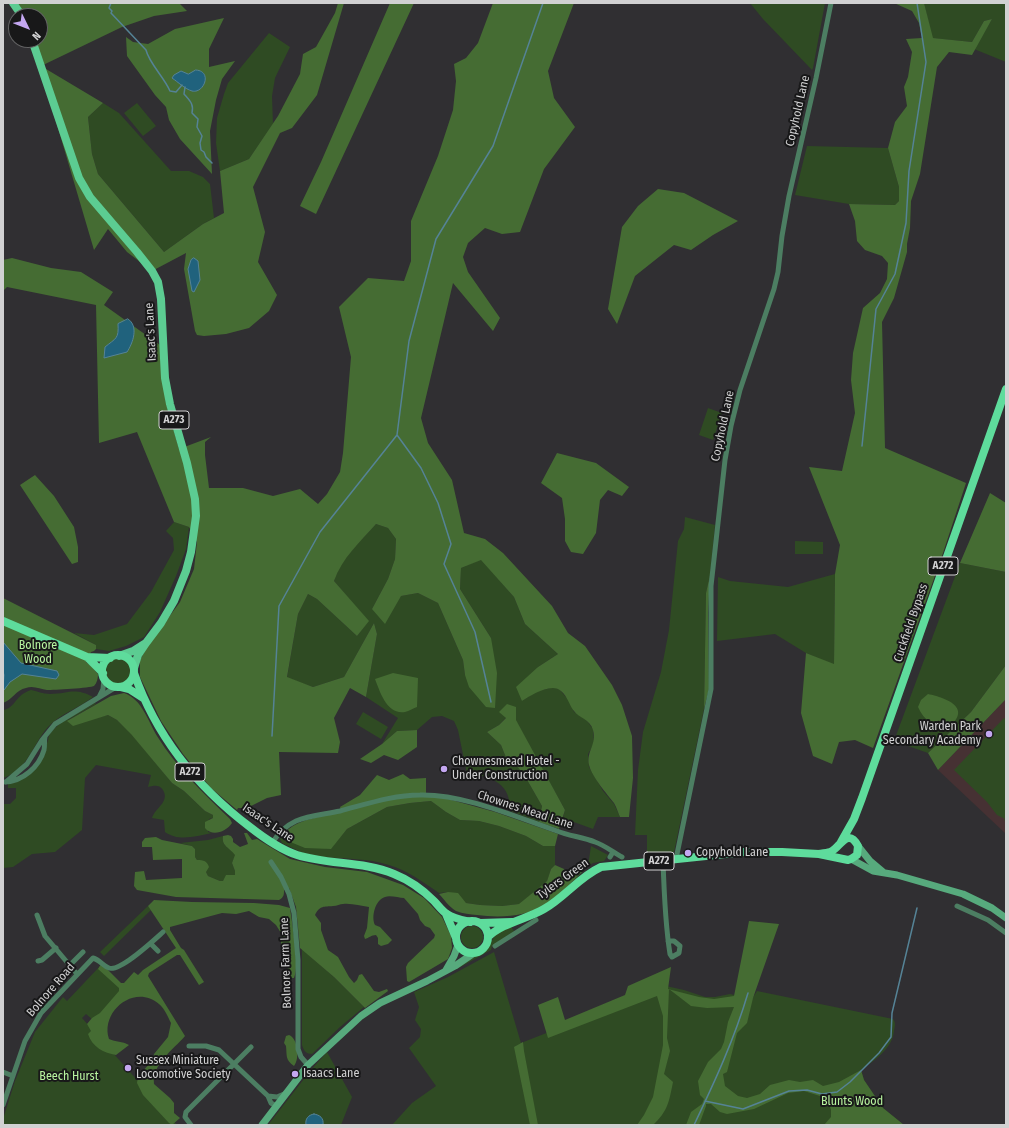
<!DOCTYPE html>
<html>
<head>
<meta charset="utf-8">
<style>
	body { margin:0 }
	#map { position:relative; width:1009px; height:1128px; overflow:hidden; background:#302f32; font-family:"Fira Sans Condensed",sans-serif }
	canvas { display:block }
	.frame { position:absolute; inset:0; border:4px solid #d1d1d2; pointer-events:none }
	.north { position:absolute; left:8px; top:8px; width:40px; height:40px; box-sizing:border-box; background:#181819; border:1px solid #626263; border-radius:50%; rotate:133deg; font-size:11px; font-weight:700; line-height:16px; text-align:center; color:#d1d1d2 }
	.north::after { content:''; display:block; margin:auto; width:14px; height:18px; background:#c4a7f1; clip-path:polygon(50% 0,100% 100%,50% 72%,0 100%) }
</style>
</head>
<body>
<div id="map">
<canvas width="1009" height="1128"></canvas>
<div class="frame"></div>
<div class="north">N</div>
</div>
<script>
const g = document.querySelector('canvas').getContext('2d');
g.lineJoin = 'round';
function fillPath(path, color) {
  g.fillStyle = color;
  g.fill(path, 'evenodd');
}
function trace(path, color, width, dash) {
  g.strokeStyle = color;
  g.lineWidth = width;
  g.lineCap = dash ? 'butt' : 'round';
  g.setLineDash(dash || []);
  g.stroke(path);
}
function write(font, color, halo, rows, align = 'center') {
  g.font = font + ' "Fira Sans Condensed",sans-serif';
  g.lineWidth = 4;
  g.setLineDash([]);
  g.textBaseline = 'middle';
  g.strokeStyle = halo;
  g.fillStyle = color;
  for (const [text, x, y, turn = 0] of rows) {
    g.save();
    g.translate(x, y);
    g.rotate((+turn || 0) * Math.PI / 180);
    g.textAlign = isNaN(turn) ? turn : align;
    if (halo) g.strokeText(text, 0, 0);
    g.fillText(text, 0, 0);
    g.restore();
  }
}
fillPath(new Path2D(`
	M1006,699V834L938,770Z`), '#463133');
fillPath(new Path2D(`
	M750,3H825L813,68L812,70L763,19Z
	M924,3H1006V62L974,49L992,19L984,21L972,42L932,38Z
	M269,33L290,47L275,78L272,96L273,124L249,159L220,171L216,143L217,118L224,94L228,83Z
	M103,103L119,113L171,171H189L203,177L210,184L214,218L203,224L164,252L98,174L92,154L88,117Z
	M137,103L156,126L143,136L124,113Z
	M807,146L888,148L899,187V201L895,205L849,204L795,195Z
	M708,408L722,413L713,440L699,435Z
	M685,517L715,525L710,575L706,593L704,709L674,852L647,854V835H635L638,770L643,732L661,672L669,630L678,541L684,529Z
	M174,522L189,527L186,549L176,576L160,612L144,637L126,646L109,651L96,649V645L74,633L94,635L127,624L151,592L174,550L173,538L166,531Z
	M376,524L388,528L396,539L395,559L388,579L372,609L401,596L418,593L438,603L463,660L465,675L491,638L460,589L461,568L481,559L514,597L525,624L558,654L538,667L522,701L535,692L554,687L560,690L570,702L574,712L585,718L593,729L594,744L588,754L589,767L603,791L614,804L620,817H598L593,829L563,818L565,810L515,720L516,707L499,725L487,732L501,745L507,760L517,766L526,778L542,806L539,822L508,810C510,806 509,804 509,800C506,781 484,774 467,774L458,730L454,721L442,716L432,717L417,730L397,731L382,744L398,718L366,697L377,634L374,623L344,677L313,687L287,678L298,614L308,594L317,599L357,636L368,621L334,581C341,558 360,542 376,524ZM375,679L417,696V707Z
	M795,541L823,542V554H795Z
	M960,563L1006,572V665L971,712L928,753L894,741Z
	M835,574L834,665L806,653L775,634L717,641L718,577L730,581L788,587Z
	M106 671a13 13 0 1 1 26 0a13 13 0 1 1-26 0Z
	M31,690C37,691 43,694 50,694C69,694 74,687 93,697C80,707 63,713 51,724C33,741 29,770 3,778L4,710C16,707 15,695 31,690Z
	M95,703L96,704L68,720L96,718L108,715L117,720L131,733L172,783L184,791L205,811L213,815V818L209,819L208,832L212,833C196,836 179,842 165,832L164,820L152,818C155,808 170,802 163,790C159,784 153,786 148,787L151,775L96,765L85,778L82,830L55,852L32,854L13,867L3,868V804H10L16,798V788H8V784C28,782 38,763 46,746C49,740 47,736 53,730C64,718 82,711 95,703Z
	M363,712L388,727L381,739L356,724Z
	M1004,718L1006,719V822L1004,820L1005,819L997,815L987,802L954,770Z
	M431,801L446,812L460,820L479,821L499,826L526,836L543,846H555V865L551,869L547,881L520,904L502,906L480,905L466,903L448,892L439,893C423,882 407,870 389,865C367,858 345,859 322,857C308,856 294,849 282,843L280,839L284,834L288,841L330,849L347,829L387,807L410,803Z
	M223,836C221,846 230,848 236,855L232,863L235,871V875L223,881H220L208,876L206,872L195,857V849L192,846L180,843L208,840Z
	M591,846L608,855L604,861L593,863L588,866Z
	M148,906L151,910L104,956L100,952Z
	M461 937a11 11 0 1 1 22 0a11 11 0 1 1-22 0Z
	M511,927L514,931L512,934L492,946L491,950L455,970L469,960L486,951L495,935L498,932Z
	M302,949L334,977L364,1007L340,1027L312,1054C306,1054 304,1051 302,1045Z
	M494,952L521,1043L666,986L684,990L705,997H715L730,994L752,999L757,991L893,1019C896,1023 895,1026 894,1031C892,1049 875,1060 861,1070L864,1080L883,1108L904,1125H392L412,1103L436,1086L409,1048L420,1037L421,1029L415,1020L419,1007L414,992L448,977Z
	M101,965L123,990L100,1017L93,1020L86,1014L82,1018L177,1125H3V1119L15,1081L35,1032L63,997L67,1001Z
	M327,1052L352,1097L341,1125H268L311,1070Z`), '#2f4b23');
fillPath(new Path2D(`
	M13,3H179L187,11L154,16L122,27L41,66L103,103L88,117L92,154L98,174L164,252L203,224L224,213L220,171L249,159L278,116L300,74L303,54L316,47L335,13L338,3H344L317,95L292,128L280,133L253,187L265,232L258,262L277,295L269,311L249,328L226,334L204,336L197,335L195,331L184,269L186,253L152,271L127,252L108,229L94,250L32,40H40V16H22Z
	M390,3H414L316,214L300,206L321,162Z
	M493,3H574L548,71L554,98L575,127L544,169L520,232L502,234L485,228L468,243L463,257L468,272L500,318L493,331L453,283L421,418L428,443L452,480L464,533L485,539L503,553L552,606L568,633L585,646L612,685L622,705L632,736L633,778L629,817H620C618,813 617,808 614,803C607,794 592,777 589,765C586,751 597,745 593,730C590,719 579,718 574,711C569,705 568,697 561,691C552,682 531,695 522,701L516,687L538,667L558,654L525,624L514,597L481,560L461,568L460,589L491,638L497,673L495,708L486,707L469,687L465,675L463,660L438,603L418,593L401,596L385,624L372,609L388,579L395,559L396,539L388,528L376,524C360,542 342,558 334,581L369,621L357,636L317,599L308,594L298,614L287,677L313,687L344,677L374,623L377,634L366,697L350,688L334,718L340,742L338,753L279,752L281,795L267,798L247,808H238L237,810L211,788L183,754L161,721L140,677V660L147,647L180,602L194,569L197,542L189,527L174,522L137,432L99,443L96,305L7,287L3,291V260L12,258L51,268L81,272L113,292L104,305L160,345L166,403L179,449L211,437L205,442V455L209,488H243L273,496L300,489L318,504L327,494L340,472L343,453L351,357L339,307L368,278L404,281L411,261V221L438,156L453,110L456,81L454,64L466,58L478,43Z
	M894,3H924L933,38L972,42L984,21L992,19L972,55L949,52L937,67L920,174L911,201L910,228L907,244V252L894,298L882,322L885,448L966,483L941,559L873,748L855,740L839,742L832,764L813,756L801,713L806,653L834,664L835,574L840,545L809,467L842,471L855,413L851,380L853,353L863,308L880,293L887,279L888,263L882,256L865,250L857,241L855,221L849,204L895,205L899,201V187L888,148L895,122L907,106L904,87L908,77L912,52L906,39L922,38L919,23L912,11Z
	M224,18L209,49V67L235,61L222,79L216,100L210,131L212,174L180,139L169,120L166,107L155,95L127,56L126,37L133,42L148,44L175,29Z
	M658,189L684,193L738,221L713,235L691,250L674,245L635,276L617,324L608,309L622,227L638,206Z
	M557,453L596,463L629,487L622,496L608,490L600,500L596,533L583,554L571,552L565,541V519L562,498L541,483Z
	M35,475L54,496L74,527L78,547V562L72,564L20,485Z
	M990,493L1006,503V572L960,563Z
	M710,575L708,613L709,689L704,709L706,593Z
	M3,598L96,645V649L94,651L91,652L86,662L90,665L98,674C98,678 97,683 94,686C91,688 53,690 47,690C40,689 33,685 26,688C16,690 12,700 3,703Z
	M1006,665V699L938,770L928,753L971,712Z
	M393,673L418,678L417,707C414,708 409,711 405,712C387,715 380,692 375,679Z
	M124,693C142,699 148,721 157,736C177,768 203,793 230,819L232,823C226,832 212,837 205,828V822L213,818V815L205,811L184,791L172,783L131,734L117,720L108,715L73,726L67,721L111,696Z
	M928,694C947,698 973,708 948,728C934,726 924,721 918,707L921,700Z
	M507,704L516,707V720L565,810L559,829L539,822L542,806L526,778L517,766L507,760L501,745L487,732L499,725L506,718L499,712Z
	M417,730V747L398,760L384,755L371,763L360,759L382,744L397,731Z
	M403,774L410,779L426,778V793L495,812L558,834L555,846H543L526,836L499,826L479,821L460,820L446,812L431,801L410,803L387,807L347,829L331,849L305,848L288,841L284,834C295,819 325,816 342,812L340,807L360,795L377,775L389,780Z
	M244,833H247L252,840L257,839L290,859L325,867L367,872L403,885L424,898L442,917L451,936L452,948L448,959L409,982L407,981L406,967L408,963L434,938L435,935L430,928L425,926L420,920L418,914L404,898C399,898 390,895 385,897C375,900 371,917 375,925L380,927L392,940L388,944L381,946L378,944V938L376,935C371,935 369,938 365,939L364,936L367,928L369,907C360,906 352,903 343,904C340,904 337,906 333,906C324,907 320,905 315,915L321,923V930L328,950L338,957L349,977L354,983L357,980L359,975L362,974L374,991L379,992L387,989L388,991L365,1008L334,977L300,948L296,907L289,888L284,890C284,895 284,897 279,900L176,897L137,890L134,886L135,872L144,871L146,880L182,878V859L153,860L152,847H142V842L145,838L156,837L162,840L192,846L195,849V857L197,860C204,860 207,861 209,867L206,872L208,876L220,881H223L226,875H235V871L232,863L235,855C230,848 221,846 223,836L228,835L231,836L233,839V842L240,847L248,844Z
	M555,865L564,869L567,878L581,869L583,871C571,883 560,895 546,904C526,917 500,918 477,915C470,914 463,914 456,911C449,907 444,899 439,894L448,892L458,893L466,903L480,905L502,906L519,904L547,881L551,869Z
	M154,900L192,902L254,903L279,905L290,908C292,924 300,965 294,978H291L289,973L287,957L281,944V933L276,925L269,919L259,917L249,911L236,914L222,913L170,927V930L181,948L184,950L204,982L199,985L180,955H177L149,973L148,976L185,1036C173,1050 152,1064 154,1084L170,1098L174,1103V1113L180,1118L172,1125L169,1123L143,1095L137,1083L138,1076L153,1060L154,1054L168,1037L171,1023C168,1017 165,1009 159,1004C135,983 100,1011 109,1039C116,1042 122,1041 129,1045L116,1055C104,1053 92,1047 88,1034L91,1031L87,1024L92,1018L100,1013L119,991V988L98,969L101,964L103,965L121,983H124L134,972L138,975L143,970L176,948L148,906Z
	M749,921L779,924L753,998L747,1023L737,1033L727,1072L723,1074L725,1086L738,1096L747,1098L760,1094L770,1085L789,1080L800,1082L813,1080L823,1086L839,1082L861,1070L864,1080L883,1108L904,1125H824L831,1117V1110L828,1101L820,1096L804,1091L788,1093L754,1109L727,1114L720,1112L711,1104H706V1106L699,1125H686L691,1112L702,1104L704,1099L700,1095L698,1081L708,1062L721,1049L724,1042L728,1022L734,1007L707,1008L691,1006L669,989L667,1038L670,1051L664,1074L673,1082C669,1102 668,1111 653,1125H637L644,1115L653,1097L663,1045V1016L657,996L548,1038L538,1005L558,997L565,1020L625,995L628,986L671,967L668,989L699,997L714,999L734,996Z
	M289,1035C298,1038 300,1059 294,1066C285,1060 287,1055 286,1046L284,1043L286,1036Z
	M523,1042L524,1051L538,1125H530L514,1047Z`), '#456c33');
const water = new Path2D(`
	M196,70C213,71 204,94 192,91C185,89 178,82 172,78L174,75L181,71L188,74Z
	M194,258L198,261L200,280L194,292L192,291L188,269L191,260Z
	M128,319C139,326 133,343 127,352L104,358L105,347C116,338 119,339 118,324Z
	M3,642L21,663L57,671L59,675L56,679L22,674L10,682L4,690L3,689L4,675L3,671Z
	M314,1114C320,1115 324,1118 323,1125H306C305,1119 308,1115 314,1114Z`);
fillPath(water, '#20627d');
trace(water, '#558396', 1);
trace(new Path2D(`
	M111,3L109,8L112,11L111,13L146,50C149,63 164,77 170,91L176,92L182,85
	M185,87L184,94C190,101 194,104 192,113L198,119L197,127L202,136L200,143L201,150L204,152L206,157L212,163
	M397,435L421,468L438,503L451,544L444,564L475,632L491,702
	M862,446L876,309L895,274L906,223L909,171L926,62L917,3
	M272,736L279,606L320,532L397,435L409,341L436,239L493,146L543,3
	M705,1101L743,1109L789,1091L807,1090L822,1094L837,1092L850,1082L879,1053L891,1037L892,1013L917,908
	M694,1125C715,1081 734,1040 748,993`), '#558396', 1.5);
trace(new Path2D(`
	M99,697L103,689L104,678
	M5,782C23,781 39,767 44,750C45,745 44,741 45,737
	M6,782L27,764L42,740L55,724L116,687
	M272,843C290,815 311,817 340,811C367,804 393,795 420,795C464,794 516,817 557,831C569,836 583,837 595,842C604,845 613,852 622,857
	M610,857L613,852
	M676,859L711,689V586L725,460L731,426L740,390L774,289L778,272L782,236L789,196L816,78L831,3
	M663,860C664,892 665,923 670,954L672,957L679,953L680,946L674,941H668
	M271,862L281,877L289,894L294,913L298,960V1049L301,1057L308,1065
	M957,906L988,920L1006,933
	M37,915L45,936L77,974
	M151,944L158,951
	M495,946L536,920
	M38,961L42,960L56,948
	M70,965L83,952
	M189,1046H206L219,1050L268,1096L271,1103L276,1106
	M3,1072L13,1076
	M268,1096L277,1097L284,1094
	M3,1105L25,1041L41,1013L93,958C100,960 103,966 109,968C120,972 154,940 163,932
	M191,1125L185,1117L186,1112L251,1047`), '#4c7e62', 5);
trace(new Path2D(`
	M858,846L870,861L883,872
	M851,859L873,871L897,875L963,894L992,908L1006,918
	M446,970L454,956L458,945
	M262,1125L308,1065L361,1016L380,1003L427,981L455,966L474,953`), '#57aa7d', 7);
trace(new Path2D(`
	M13,3L22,16
	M32,40L79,178L90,197L137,252L152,271L158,282L161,299L165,378L170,404L187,463L195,499L196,516L191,552L186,571L174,601L161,623L146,643L138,655L134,668
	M119,656L133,651L144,644`), '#5ccc92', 8);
trace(new Path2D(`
	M3,621L87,657L103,673
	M102 671a16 16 0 1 1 32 0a16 16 0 1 1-32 0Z
	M87,657L110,658
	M134,673C156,736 197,787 250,827C264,838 279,849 297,855C329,865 363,861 394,874C409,880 423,890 434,901C438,905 442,911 447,914C453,918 462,920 470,922
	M121,687L129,689L143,698
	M841,842L854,819L862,798L1006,389
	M446,914L456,938
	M456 937a16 16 0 1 1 32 0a16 16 0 1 1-32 0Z
	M480,923L512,922
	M488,937C502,923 527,919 544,909C565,897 579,877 601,867L744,852H782L819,854L848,860L851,859L857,855L858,846C848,827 840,847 832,851C829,853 823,853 819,854`), '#5edc9c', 8);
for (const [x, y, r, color] of [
	[989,734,4,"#c4a7f1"],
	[444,769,4,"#c4a7f1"],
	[688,853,4,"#c4a7f1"],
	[128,1068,4,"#c4a7f1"],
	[295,1074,4,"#c4a7f1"]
]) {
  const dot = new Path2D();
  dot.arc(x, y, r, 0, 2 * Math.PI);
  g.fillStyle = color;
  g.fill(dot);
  trace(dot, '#181819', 1.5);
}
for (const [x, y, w] of [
	[174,420,30],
	[943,566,30],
	[190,772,30],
	[659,861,30]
]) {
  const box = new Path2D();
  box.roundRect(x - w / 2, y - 9, w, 18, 3);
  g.fillStyle = '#181819';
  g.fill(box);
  trace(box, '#d1d1d2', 1);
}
write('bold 11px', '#d1d1d2', null, [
	["A273",174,420],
	["A272",943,566],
	["A272",190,772],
	["A272",659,861]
]);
write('12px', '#d1d1d2', '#181819', [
	["Copyhold Lane",798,111,-77],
	["Isaac's Lane",151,332,-93],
	["Copyhold Lane",723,426,-78],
	["Cuckfield Bypass",911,623,-71],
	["Chownes Mead Lane",525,810,18],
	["Isaac's Lane",268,823,34],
	["Tylers Green",563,879,-36],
	["Bolnore Farm Lane",286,963,-92],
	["Bolnore Road",51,990,-49]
]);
write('12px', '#b8f49f', '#181819', [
	["Bolnore",38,646],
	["Wood",38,660],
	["Beech Hurst",69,1077],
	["Blunts Wood",852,1102]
]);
write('12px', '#d1d1d2', '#181819', [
	["Warden Park",981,727,"right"],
	["Secondary Academy",981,741,"right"],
	["Chownesmead Hotel -",452,762],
	["Under Construction",452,776],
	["Copyhold Lane",696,853],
	["Sussex Miniature",136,1061],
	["Locomotive Society",136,1075],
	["Isaacs Lane",303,1074]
], 'left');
</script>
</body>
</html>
